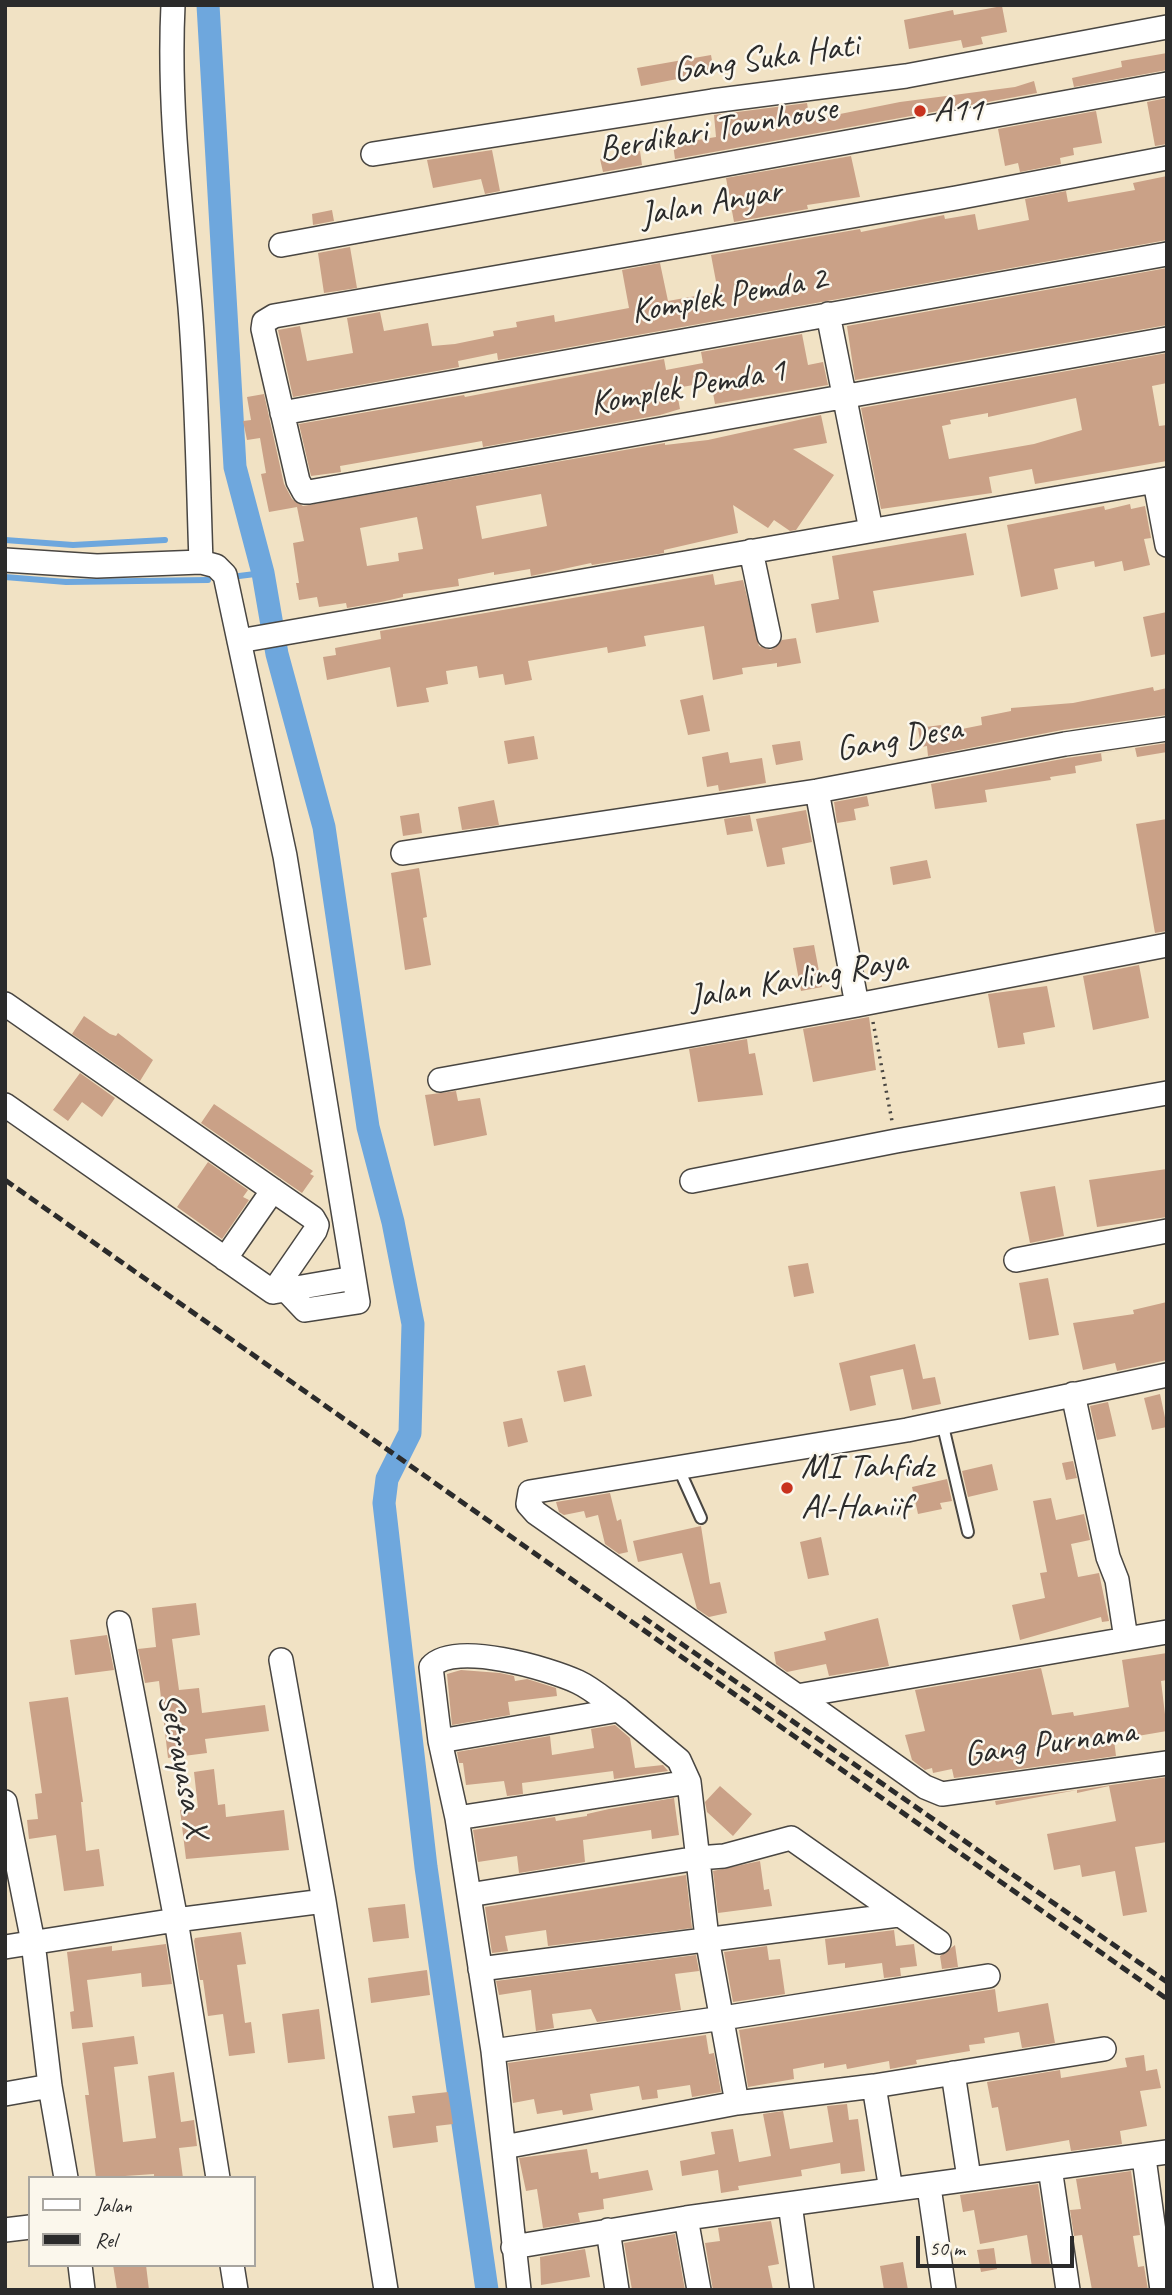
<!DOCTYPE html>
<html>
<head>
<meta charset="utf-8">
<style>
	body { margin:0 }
	#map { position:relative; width:1172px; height:2295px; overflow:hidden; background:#f1e2c4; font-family:Caveat,sans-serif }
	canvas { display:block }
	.frame { position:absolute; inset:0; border:7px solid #2b2b2b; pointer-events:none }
	.legend { position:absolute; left:28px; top:2176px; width:228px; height:91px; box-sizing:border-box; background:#fbf7ec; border:2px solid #a8a59f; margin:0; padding:9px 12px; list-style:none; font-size:21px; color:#2b2b2b }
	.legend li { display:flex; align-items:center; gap:14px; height:35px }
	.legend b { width:35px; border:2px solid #a8a59f }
	.scale { position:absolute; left:916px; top:2236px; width:158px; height:32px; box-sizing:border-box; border:4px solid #2b2b2b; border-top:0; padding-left:9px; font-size:21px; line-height:24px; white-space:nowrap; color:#2b2b2b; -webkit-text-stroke:5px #fbf7ec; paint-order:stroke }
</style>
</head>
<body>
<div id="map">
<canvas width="1172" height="2295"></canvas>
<div class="frame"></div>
<ul class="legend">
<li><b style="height:9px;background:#fff"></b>Jalan</li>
<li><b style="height:9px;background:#2b2b2b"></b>Rel</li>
</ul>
<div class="scale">50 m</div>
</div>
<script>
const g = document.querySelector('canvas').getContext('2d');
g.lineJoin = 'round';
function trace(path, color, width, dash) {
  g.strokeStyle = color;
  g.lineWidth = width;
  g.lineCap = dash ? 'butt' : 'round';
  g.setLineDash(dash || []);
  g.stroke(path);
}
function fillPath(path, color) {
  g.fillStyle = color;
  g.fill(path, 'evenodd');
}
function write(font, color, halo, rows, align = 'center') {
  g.font = font + ' Caveat,sans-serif';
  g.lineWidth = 5;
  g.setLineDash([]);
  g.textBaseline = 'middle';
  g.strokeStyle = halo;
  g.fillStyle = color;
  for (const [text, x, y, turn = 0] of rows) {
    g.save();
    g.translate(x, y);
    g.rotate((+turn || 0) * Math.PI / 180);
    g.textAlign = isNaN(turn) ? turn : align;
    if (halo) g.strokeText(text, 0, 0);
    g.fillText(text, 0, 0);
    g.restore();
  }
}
trace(new Path2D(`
	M5,540L73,545L165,540
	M239,576L263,573
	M5,577L66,582L208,580`), '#6ea7dd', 6);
trace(new Path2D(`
	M208,5L235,467L263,573L277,654L324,827L368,1127L393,1222L413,1324L410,1433L387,1479L384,1503L426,1867L487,2290`), '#6ea7dd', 23);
fillPath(new Path2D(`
	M1002,6L1007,32L981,37L983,44L963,48L961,40L909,49L904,20L953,10L954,15Z
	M1167,53V70L1074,87L1072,78L1122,67L1121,61Z
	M711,55L714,72L641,86L637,68Z
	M1034,81L1037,93L675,159L673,144L716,137L714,115L807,103L810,120L900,102L1015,87Z
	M1167,98V144L1155,146L1147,102Z
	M1096,111L1102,143L1073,148L1074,155L1060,158L1061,164L1020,172L1018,163L1005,166L998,129Z
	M492,150L500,191L485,194L481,179L433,188L427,160Z
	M640,151L642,165L603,172L600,159Z
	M851,156L860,197L807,205L808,209L734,222L726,178Z
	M1167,176V240L498,360L497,353L458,361L459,367L293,397L278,330L300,326L307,361L353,353L347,318L380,312L384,331L428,323L432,346L455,344L494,336L493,331L517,327L516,322L554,315L555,322L629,308L622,270L660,263L668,301L718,292L711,255L860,229L861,232L944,215L945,219L975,214L978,230L1029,220L1025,199L1066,191L1068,202L1135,190L1133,183Z
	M332,210L334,221L313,225L312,214Z
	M350,247L357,288L324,293L318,253Z
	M1167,268V325L855,380L847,326Z
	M802,334L808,365L823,362L828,385L715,404L711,382L676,388L680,409L660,415L483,447L482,441L340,466L341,472L311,476L299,424L464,395L465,397L664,359L666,370L703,363L701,352Z
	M1167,353V383L1152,386L1159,426L1167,425V461L1035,484L1032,469L989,477L992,493L881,509L861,408ZM1076,398L1082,430L1034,444L949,459L942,426L951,424L950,420L988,413V417Z
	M264,394L284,484L292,499L303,506L665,443V445L708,440L821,415L827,443L793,449L834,475L796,530L790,531L774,520L768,528L733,505L738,533L664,550V553L592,565L591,563L531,576L530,569L494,575V572L458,579L459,586L403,594V597L381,602L347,608L346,603L319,607L317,597L299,600L296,583H299L293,543L304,541L297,507L269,512L261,474L266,473L260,438L247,440L243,421L251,420L247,397ZM541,494L547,526L482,539L476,506ZM417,517L423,549L398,553L399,561L367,566L360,528Z
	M1130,504L1131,509L1145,506L1151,538L1144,539L1150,565L1124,571L1122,561L1095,567L1094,561L1054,569L1058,589L1021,597L1007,525L1104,506L1105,510Z
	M966,533L974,575L873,591L879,622L816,633L811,604L839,599L832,556Z
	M713,574L715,585L743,580L759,646L771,650L782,640L796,638L801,663L777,667V663L742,668L743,674L713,680L704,626L644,636L646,646L608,653L607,647L528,661L532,680L505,685L503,674L479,678L477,666L446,671L448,684L426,688L429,702L397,707L390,667L327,680L323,657L336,655L335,648L381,639L380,631Z
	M1167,612V654L1151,657L1143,617Z
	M1153,687L1154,691L1167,688V715L1062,730L928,756L927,746L921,747L918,728L941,725L942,733L982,725L981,717L1011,711V708L1073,703Z
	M703,695L710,731L688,735L680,700Z
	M534,736L538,759L508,764L504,741Z
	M800,741L803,760L776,765L772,745Z
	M1167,743V752L1137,757L1135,748Z
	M1123,750L1101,753L1102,761L1075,766L1076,773L1050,777L1051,780L985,790L987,802L935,809L931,784L1067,758Z
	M728,752L730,763L762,758L766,783L719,791L718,785L707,787L702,757Z
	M867,796L869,806L854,809L856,820L837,823L834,802Z
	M494,800L499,825L462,830L458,807Z
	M806,810L812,842L782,848L785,864L767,867L756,819Z
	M419,813L422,833L403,836L400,816Z
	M750,815L753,831L727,835L724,819Z
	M1167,819V931L1155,933L1136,824Z
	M927,860L931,878L893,885L890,867Z
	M419,868L427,917L423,918L431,965L405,970L391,873Z
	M814,945L822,987L801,991L793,948Z
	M1139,965L1149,1018L1093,1030L1083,976Z
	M1047,986L1055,1027L1023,1033L1025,1044L998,1048L988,994Z
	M84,1016L110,1034L116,1036L118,1033L153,1060L140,1081L72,1034Z
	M869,1017L876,1070L813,1082L803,1029Z
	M747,1039L749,1054L755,1053L763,1095L698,1102L689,1049Z
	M80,1073L115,1098L102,1117L82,1102L68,1121L53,1110Z
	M456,1091L458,1101L480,1098L487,1135L434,1146L425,1095Z
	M214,1104L313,1171L310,1174L314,1176L302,1193L201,1123Z
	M208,1162L248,1190L243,1197L249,1200L222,1239L177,1207Z
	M1167,1169V1217L1097,1227L1089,1180Z
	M1055,1186L1064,1236L1030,1243L1020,1192Z
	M808,1263L814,1293L794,1297L788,1266Z
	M1048,1278L1059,1335L1029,1340L1019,1283Z
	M1167,1302V1360L1117,1371L1115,1363L1083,1370L1073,1323L1134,1314L1133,1310Z
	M915,1344L923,1379L935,1377L941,1404L912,1410L903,1369L870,1376L876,1405L850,1411L839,1363Z
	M585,1365L592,1396L564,1402L557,1371Z
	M1160,1394L1167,1427L1152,1430L1144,1398Z
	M1108,1402L1116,1436L1097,1440L1090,1406Z
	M522,1418L528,1442L508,1447L503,1422Z
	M1073,1461L1077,1478L1066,1480L1062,1463Z
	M992,1464L998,1490L968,1497L962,1471Z
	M947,1479L952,1501L940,1503L942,1509L918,1514L912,1487Z
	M610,1493L617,1521L621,1519L628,1552L619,1554L605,1544L598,1515L586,1518L584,1511L564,1515L559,1512L556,1502Z
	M1051,1498L1056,1520L1084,1514L1090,1540L1071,1544L1078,1577L1099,1573L1109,1621L1102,1622L1101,1617L1020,1640L1012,1605L1045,1598L1040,1573L1047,1572L1033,1501Z
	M701,1526L710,1584L720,1582L727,1613L709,1617L697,1609L682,1553L638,1562L633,1541Z
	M821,1537L829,1575L808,1579L800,1542Z
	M196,1603L200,1635L172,1639L179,1690L199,1688L202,1713L265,1705L269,1731L205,1739L207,1753L168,1758L159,1681L145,1683L138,1649L156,1647L152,1608Z
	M878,1618L889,1666L829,1676L826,1664L787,1672L776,1664L774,1652L826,1640L824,1632Z
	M107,1635L114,1670L75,1675L70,1640Z
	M1167,1653V1680L1161,1681L1167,1731L1114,1740L1116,1756L954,1778L952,1769L933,1773L932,1768L925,1770L912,1760L905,1735L925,1731L915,1690L1041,1668L1052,1715L1073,1712L1074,1716L1129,1707L1122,1660Z
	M461,1670L500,1673L514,1676L515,1681L527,1679L556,1688L557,1696L508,1702L510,1715L452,1725L447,1674Z
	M68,1697L83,1802H81L86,1851L99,1849L104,1886L64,1891L56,1835L29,1839L27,1820L38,1819L35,1794L42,1793L29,1702Z
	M615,1725L630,1738L635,1768L663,1765L668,1771L614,1779L613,1771L522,1783L523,1794L507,1796L504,1781L466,1785L463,1763H459L457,1752L550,1736L552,1755L594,1748L591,1729Z
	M214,1769L218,1805L225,1804L226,1817L284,1810L289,1850L186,1859L180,1810L198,1808L194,1772Z
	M1167,1777V1842L1135,1847L1147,1912L1123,1916L1115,1871L1082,1877L1080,1865L1054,1870L1047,1834L1116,1821L1109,1786L1077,1793V1790Z
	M720,1786L752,1814L733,1836L707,1812L705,1802Z
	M1077,1790L996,1805L995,1801Z
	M674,1798L679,1835L652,1839L651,1830L583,1840L585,1862L519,1873L517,1856L478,1862L473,1830L555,1817L556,1821L587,1816V1814L609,1809Z
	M760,1861L764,1890L769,1889L772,1906L718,1913L713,1871Z
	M686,1875L692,1928L548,1946L546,1930L505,1936L508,1951L492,1953L485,1907Z
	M405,1904L409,1938L373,1942L368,1908Z
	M894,1930L896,1946L914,1944L917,1966L900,1968L901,1976L884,1978L882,1963L845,1968V1963L828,1965L825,1939Z
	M241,1932L246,1964L237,1965L245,2023L251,2022L255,2053L229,2056L223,2014L208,2016L203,1980H200L194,1941L195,1938Z
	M166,1944L172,1984L142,1987L141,1973L87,1980L93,2027L72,2029L70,2012L74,2011L67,1952L112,1946V1951Z
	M955,1945L958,1967L942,1969L940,1956Z
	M767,1946L769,1960L780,1959L785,1994L733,2002L724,1952Z
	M696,1955L699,1971L675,1974L681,2010L597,2022L591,2009L552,2014L554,2028L536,2031L531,1990L499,1995L496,1981Z
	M427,1970L430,1995L371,2003L368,1978Z
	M995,1989L998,2012L1048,2003L1055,2043L1022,2048L1019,2032L984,2038L985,2043L969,2045L970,2051L916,2060L917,2064L890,2069L889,2061L847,2069L846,2064L824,2068V2063L793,2069L794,2079L748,2087L739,2030Z
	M319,2009L325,2059L288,2063L282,2014Z
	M706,2035L709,2054L714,2053L721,2092L692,2097L690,2085L657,2090L658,2098L642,2100L639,2086L590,2094L593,2110L563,2115L562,2110L537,2114L534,2099L513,2103L508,2063Z
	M134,2036L138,2064L114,2067L123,2142L156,2138L148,2076L174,2072L181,2122L194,2120L197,2146L179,2148L183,2178H154V2174L96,2178L85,2095H89L82,2043Z
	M1144,2055L1146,2071L1157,2069L1161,2088L1140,2091L1147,2126L1120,2131L1122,2144L1071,2151L1069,2140L1006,2151L998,2107L992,2108L987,2082L1060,2070L1061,2078L1127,2067L1125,2058Z
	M448,2092L453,2124L436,2126L438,2142L393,2148L388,2116L415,2113L412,2096Z
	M847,2104L849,2120L858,2119L865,2171L841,2174L840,2163L801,2170L802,2176L738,2186L739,2190L721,2193L718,2170L682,2176L680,2161L715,2154L711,2132L733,2129L739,2162L771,2156L763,2114L783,2111L790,2149L833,2142L827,2106Z
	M587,2149L591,2173L598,2172L599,2179L648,2170L653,2190L603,2199L604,2209L578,2213L580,2222L543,2228L537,2189L526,2191L519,2158Z
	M1131,2171L1140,2235L1133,2236L1138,2267L1144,2266L1148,2290H1092L1082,2235L1074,2236L1070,2210L1081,2209L1076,2179Z
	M1038,2184L1050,2264L1032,2267L1027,2235L980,2244L974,2210L963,2212L960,2195Z
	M771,2221L779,2264L768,2266L773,2290H713L705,2243L720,2241L718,2228Z
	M675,2234L685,2290H632L624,2243Z
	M994,2248L997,2269L981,2272L977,2250Z
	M585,2249L590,2277L541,2285L540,2257Z
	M903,2262L908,2290H884L880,2266Z
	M113,2265H146L149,2290H117Z`), '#caa187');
const lane = new Path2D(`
	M942,1422L968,1532
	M678,1467L701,1518`);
const street = new Path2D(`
	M173,5C168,107 181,207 190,307C197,392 198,477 201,562
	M373,154L712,101L906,76L1167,27
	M1167,158L956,198L274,316L264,322L263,329L298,481L304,492H309L1167,339
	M281,245L1167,84
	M828,314L871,530
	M282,413L1167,254
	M1155,482L1167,545
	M751,551L769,636
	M5,560L97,566L201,562L216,566L225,575L285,856L358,1302L305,1310L287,1291
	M239,641L1167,479
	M817,791L857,1005
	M403,853L817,791L1065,744L1167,729
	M5,1004L313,1218L317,1225L315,1231L273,1292
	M440,1080L857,1005L1167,945
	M5,1105L273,1292L354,1278
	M692,1181L896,1141L1167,1093
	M225,1259L273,1190
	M1016,1260L1167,1231
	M1073,1394L1108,1557L1117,1580L1126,1639
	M119,1623L176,1920L218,2178
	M1167,1632L797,1696L925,1787L942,1794L1167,1763
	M281,1660L324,1901L386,2290
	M797,1696L536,1513L528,1504L530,1492L907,1430L1167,1375
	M440,1741L619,1710L679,1760L689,1782L707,1938L737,2103
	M5,1802L33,1942L50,2086L66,2178
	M457,1818L689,1782
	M469,1895L698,1858L724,1856L791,1838L939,1942
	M5,1947L176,1920L324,1901
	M480,1969L898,1915
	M493,2051L723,2018L988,1976
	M953,2073L969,2178
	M874,2086L891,2190
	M5,2094L50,2086
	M504,2147L737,2103L874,2086L1104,2049
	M1144,2158L1162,2290
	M1050,2168L1068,2290
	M929,2187L944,2290
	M790,2204L802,2290
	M686,2218L699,2290
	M5,2230L30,2227
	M608,2230L617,2290
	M513,2247L686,2218L1167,2152
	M80,2265L83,2290
	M232,2265L236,2290
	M519,2290L493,2051L457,1818L440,1741L431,1667C454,1640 550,1669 578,1682C593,1689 606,1701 619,1710`);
trace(lane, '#494642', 14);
trace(street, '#494642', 26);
trace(new Path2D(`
	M873,1022L892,1121`), '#494642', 3.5, [2, 5]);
trace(lane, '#fff', 10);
trace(street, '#fff', 23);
trace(new Path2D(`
	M5,1180L1167,1999
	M643,1617L1167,1982`), '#2b2b2b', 5, [10, 5]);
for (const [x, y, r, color] of [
	[920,111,7,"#c8321e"],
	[787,1488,7,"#c8321e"]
]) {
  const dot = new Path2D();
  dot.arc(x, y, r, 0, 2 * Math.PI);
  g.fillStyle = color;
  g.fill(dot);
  trace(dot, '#fbf7ec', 2.5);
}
write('35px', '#2b2b2b', '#fbf7ec', [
	["Gang Suka Hati",766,59,-8],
	["Berdikari Townhouse",718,130,-10],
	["Jalan Anyar",711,204,-10],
	["Komplek Pemda 2",729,296,-10],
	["Komplek Pemda 1",688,388,-10],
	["Gang Desa",899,740,-10],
	["Jalan Kavling Raya",798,980,-10],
	["Gang Purnama",1050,1744,-8],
	["Setrayasa X",182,1765,79]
]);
write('35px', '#2b2b2b', '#fbf7ec', [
	["A11",934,111],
	["MI Tahfidz",801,1468],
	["Al-Haniif",801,1508]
], 'left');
</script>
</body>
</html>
